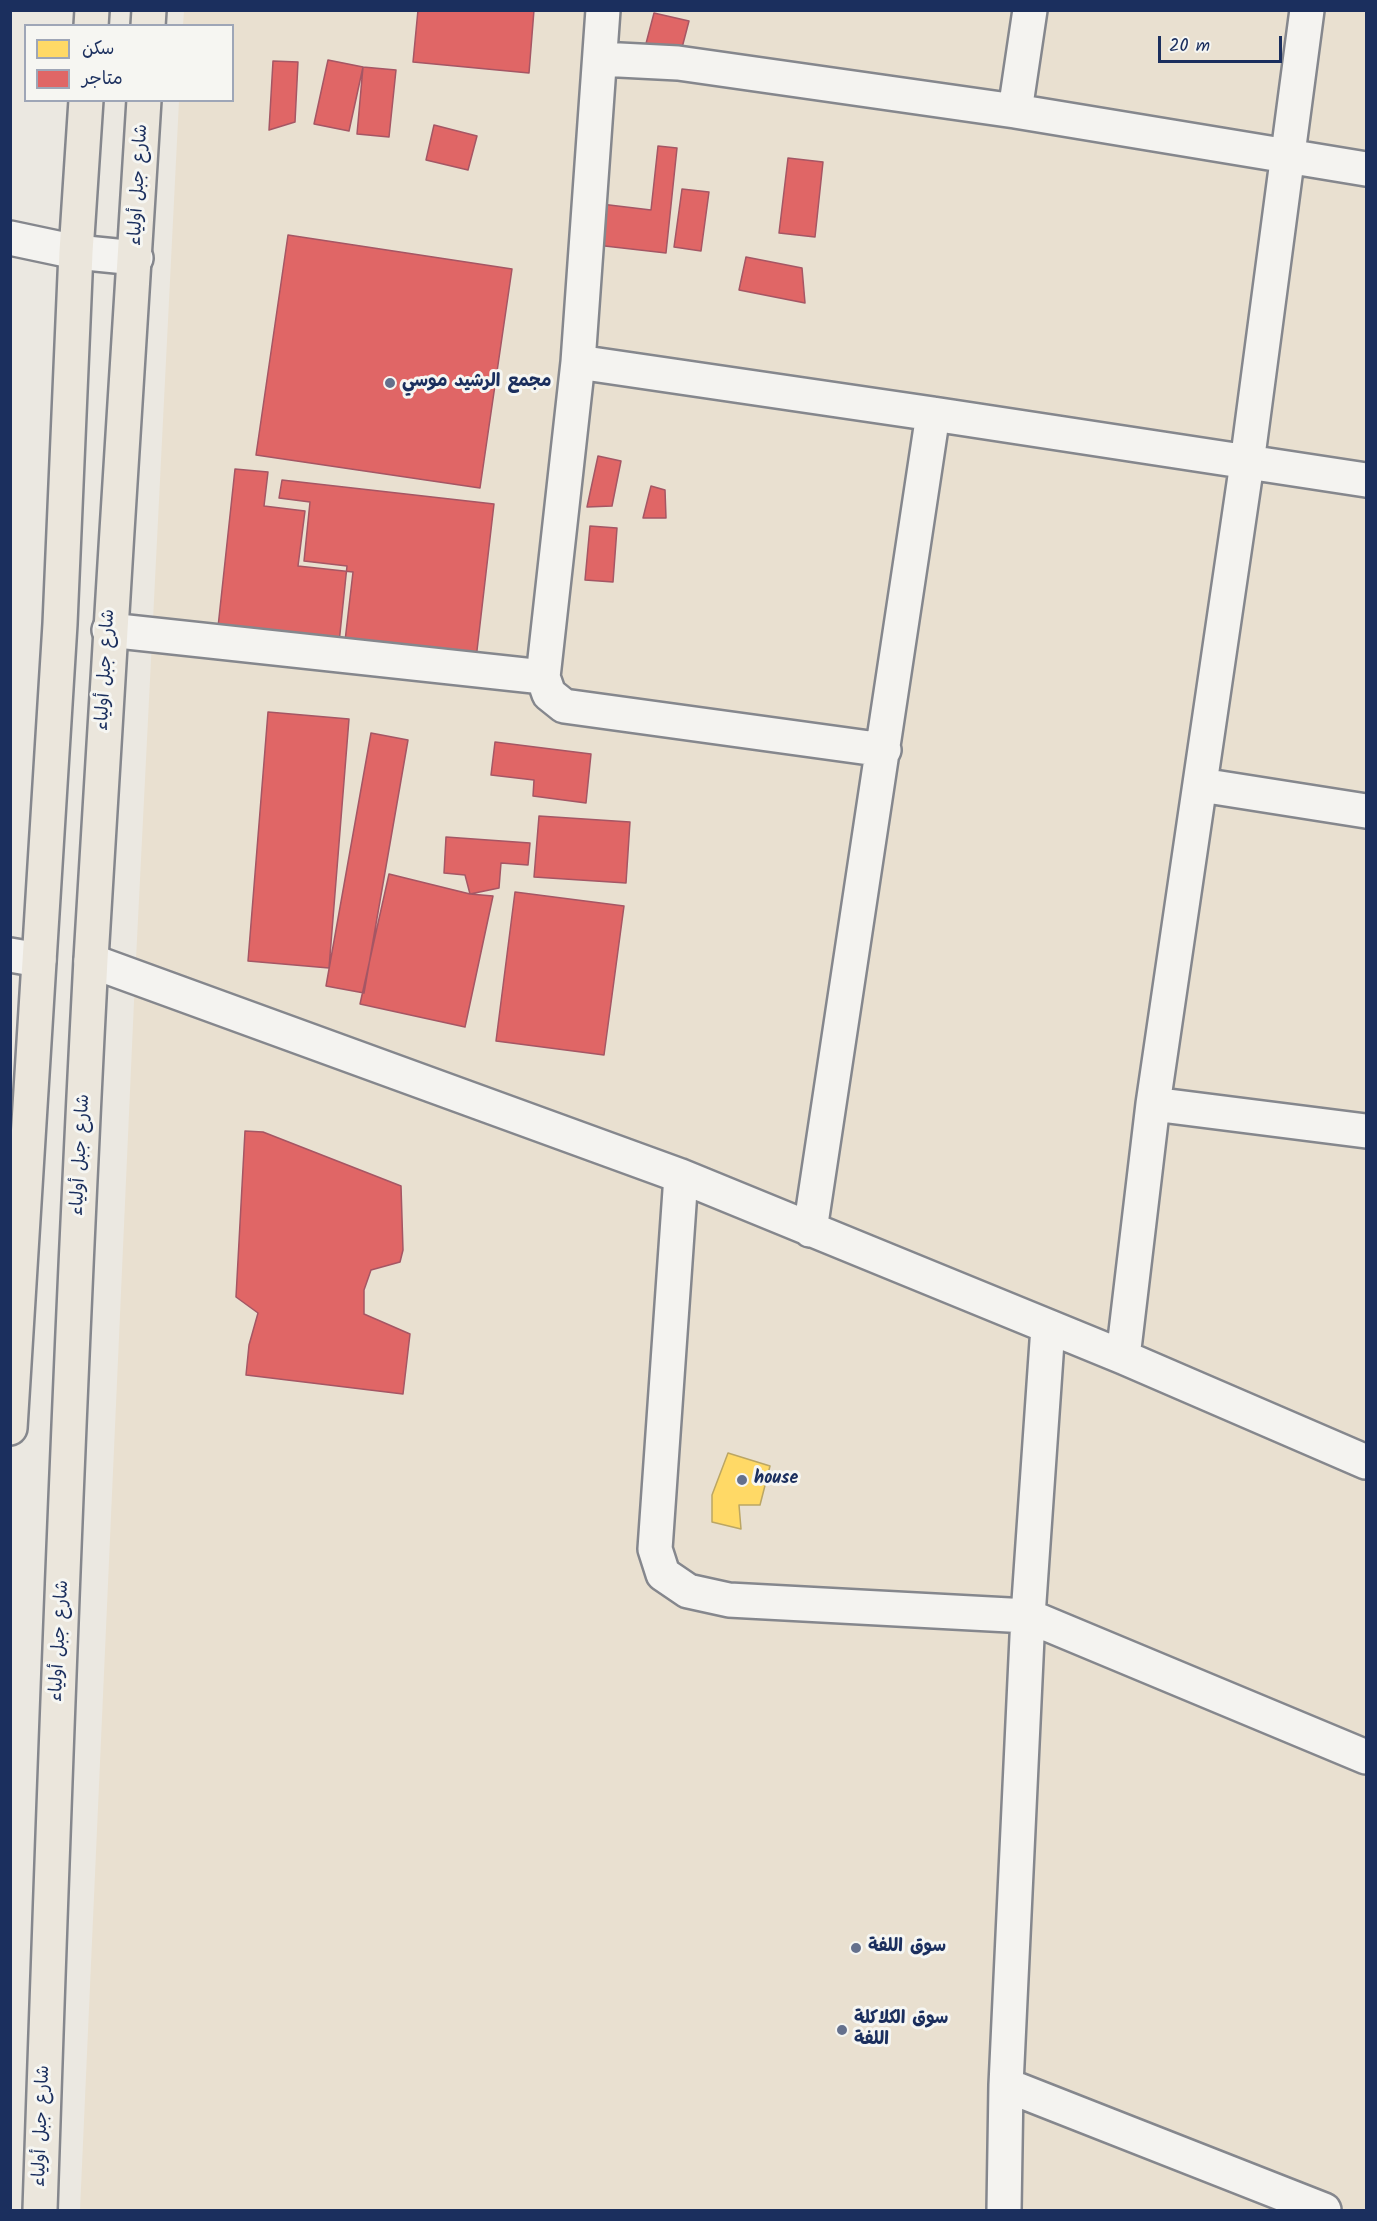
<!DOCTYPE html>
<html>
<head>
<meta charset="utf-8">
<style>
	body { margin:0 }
	#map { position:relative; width:1377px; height:2221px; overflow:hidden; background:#ebe8e1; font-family:Kalam,"Playpen Sans Arabic",sans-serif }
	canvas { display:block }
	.frame { position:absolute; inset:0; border:12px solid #1b2f5e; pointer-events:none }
	.legend { position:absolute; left:24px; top:24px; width:210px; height:78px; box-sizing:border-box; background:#f6f6f2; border:2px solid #9ea6b7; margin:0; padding:8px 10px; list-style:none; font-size:18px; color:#1b2f5e }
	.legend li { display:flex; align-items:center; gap:12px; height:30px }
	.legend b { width:30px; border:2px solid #9ea6b7 }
	.scale { position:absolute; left:1158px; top:36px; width:124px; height:27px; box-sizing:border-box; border:3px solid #1b2f5e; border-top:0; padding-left:8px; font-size:18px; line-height:21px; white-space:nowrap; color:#1b2f5e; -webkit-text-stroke:4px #f6f6f2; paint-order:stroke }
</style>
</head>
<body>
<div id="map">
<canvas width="1377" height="2221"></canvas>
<div class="frame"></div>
<ul class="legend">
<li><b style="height:16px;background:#ffd966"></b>سكن</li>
<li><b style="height:16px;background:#e06666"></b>متاجر</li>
</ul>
<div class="scale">20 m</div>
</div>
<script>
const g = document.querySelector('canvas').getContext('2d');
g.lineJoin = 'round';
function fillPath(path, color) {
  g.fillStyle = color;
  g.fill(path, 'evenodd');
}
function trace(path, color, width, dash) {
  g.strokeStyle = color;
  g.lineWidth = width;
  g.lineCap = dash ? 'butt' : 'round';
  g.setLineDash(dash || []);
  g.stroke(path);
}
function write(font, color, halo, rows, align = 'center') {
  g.font = font + ' Kalam,"Playpen Sans Arabic",sans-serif';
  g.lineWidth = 6;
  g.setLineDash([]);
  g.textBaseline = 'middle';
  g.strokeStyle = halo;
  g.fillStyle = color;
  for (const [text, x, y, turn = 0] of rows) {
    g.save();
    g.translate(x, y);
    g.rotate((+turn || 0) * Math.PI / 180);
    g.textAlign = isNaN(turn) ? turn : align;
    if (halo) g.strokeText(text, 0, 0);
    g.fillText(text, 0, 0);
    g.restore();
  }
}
fillPath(new Path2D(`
	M184,11H1366V2210H80L135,979L179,101L232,100V26L183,25Z`), '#e9e0d0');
const homes = new Path2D(`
	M728,1453L770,1466L760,1505H739L741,1529L712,1522V1495Z`);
fillPath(homes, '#ffd966');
trace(homes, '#bba664', 1.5);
const shops = new Path2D(`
	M418,10H534L529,73L413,62Z
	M654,13L689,21L678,63L643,55Z
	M328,60L363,67L349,131L314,124Z
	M273,61L298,62L295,122L269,130Z
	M363,67L396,70L389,137L357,134Z
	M434,125L477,136L468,170L426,160Z
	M658,146L677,148L666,253L596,245L601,204L651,210Z
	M788,158L823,162L815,237L779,233Z
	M682,189L709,192L701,251L674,247Z
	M288,235L512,269L480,488L256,455Z
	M746,257L802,268L805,303L739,290Z
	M598,456L621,461L612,506L587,507Z
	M235,469L268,472L264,506L305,511L298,566L353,572L345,641L218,627Z
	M282,480L494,504L476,659L339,643L347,566L304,561L310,502L279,498Z
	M651,486L665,490L666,518H643Z
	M590,526L617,528L613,582L585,580Z
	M268,712L349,719L329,968L248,961Z
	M371,733L408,740L364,993L326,986Z
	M495,742L591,754L586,803L533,796L534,780L491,775Z
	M539,816L630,822L626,883L534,877Z
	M446,837L530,843L528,865L501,863L499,888L470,894L465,875L444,873Z
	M389,874L470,894L493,896L465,1027L360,1004Z
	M515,892L624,906L604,1055L496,1041Z
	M245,1131L263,1132L401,1186L403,1250L400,1262L371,1270L364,1290V1314L410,1334L403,1394L246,1375L249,1345L258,1313L236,1297Z`);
fillPath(shops, '#e06666');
trace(shops, '#a55664', 1.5);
const minor = new Path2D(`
	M603,10L578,362L543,677L549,694L564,706L884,750
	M600,59L678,63L1015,111L1366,169
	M1015,111L1030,10
	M578,362L933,414L1366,480
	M109,630L543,677
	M1201,785L1366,811
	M10,955L39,960
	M91,961L681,1176L1123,1357L1366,1462
	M1153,1104L1366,1131
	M681,1176L655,1549L663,1574L688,1591L729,1600L1028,1616L1366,1757
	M810,1230L933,414
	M1123,1357L1153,1104L1247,463L1307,10
	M1006,2085L1324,2210
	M1004,2210L1006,2085L1028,1616L1048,1327`);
const tertiary = new Path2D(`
	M10,238L76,252L136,258`);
const primary = new Path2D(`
	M91,26L92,10
	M148,26L149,10
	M10,1428L60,624L76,252L86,100
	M40,2210C54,1793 69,1376 91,959C106,672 128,387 144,100`);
trace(minor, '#85878d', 38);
trace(tertiary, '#85878d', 38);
trace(primary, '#85878d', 38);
trace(minor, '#f4f3f0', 33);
trace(tertiary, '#f4f3f0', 33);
trace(primary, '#ebe6dc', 33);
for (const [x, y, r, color] of [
	[390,383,6,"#64708c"],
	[742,1480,6,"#64708c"],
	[856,1948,6,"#64708c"],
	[842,2030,6,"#64708c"]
]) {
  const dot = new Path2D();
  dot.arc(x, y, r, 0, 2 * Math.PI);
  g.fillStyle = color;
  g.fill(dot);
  trace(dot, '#f6f6f2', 2);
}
write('18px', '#1b2f5e', '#f6f6f2', [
	["شارع جبل أولياء",140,185,-87],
	["شارع جبل أولياء",107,670,-87],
	["شارع جبل أولياء",82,1155,-87],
	["شارع جبل أولياء",61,1641,-87],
	["شارع جبل أولياء",43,2126,-88]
]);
write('bold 18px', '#1b2f5e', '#f6f6f2', [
	["مجمع الرشيد موسي",402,383],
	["house",754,1480],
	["سوق اللفة",868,1948],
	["سوق الكلاكلة",854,2020],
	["اللفة",854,2041]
], 'left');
</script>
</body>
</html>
